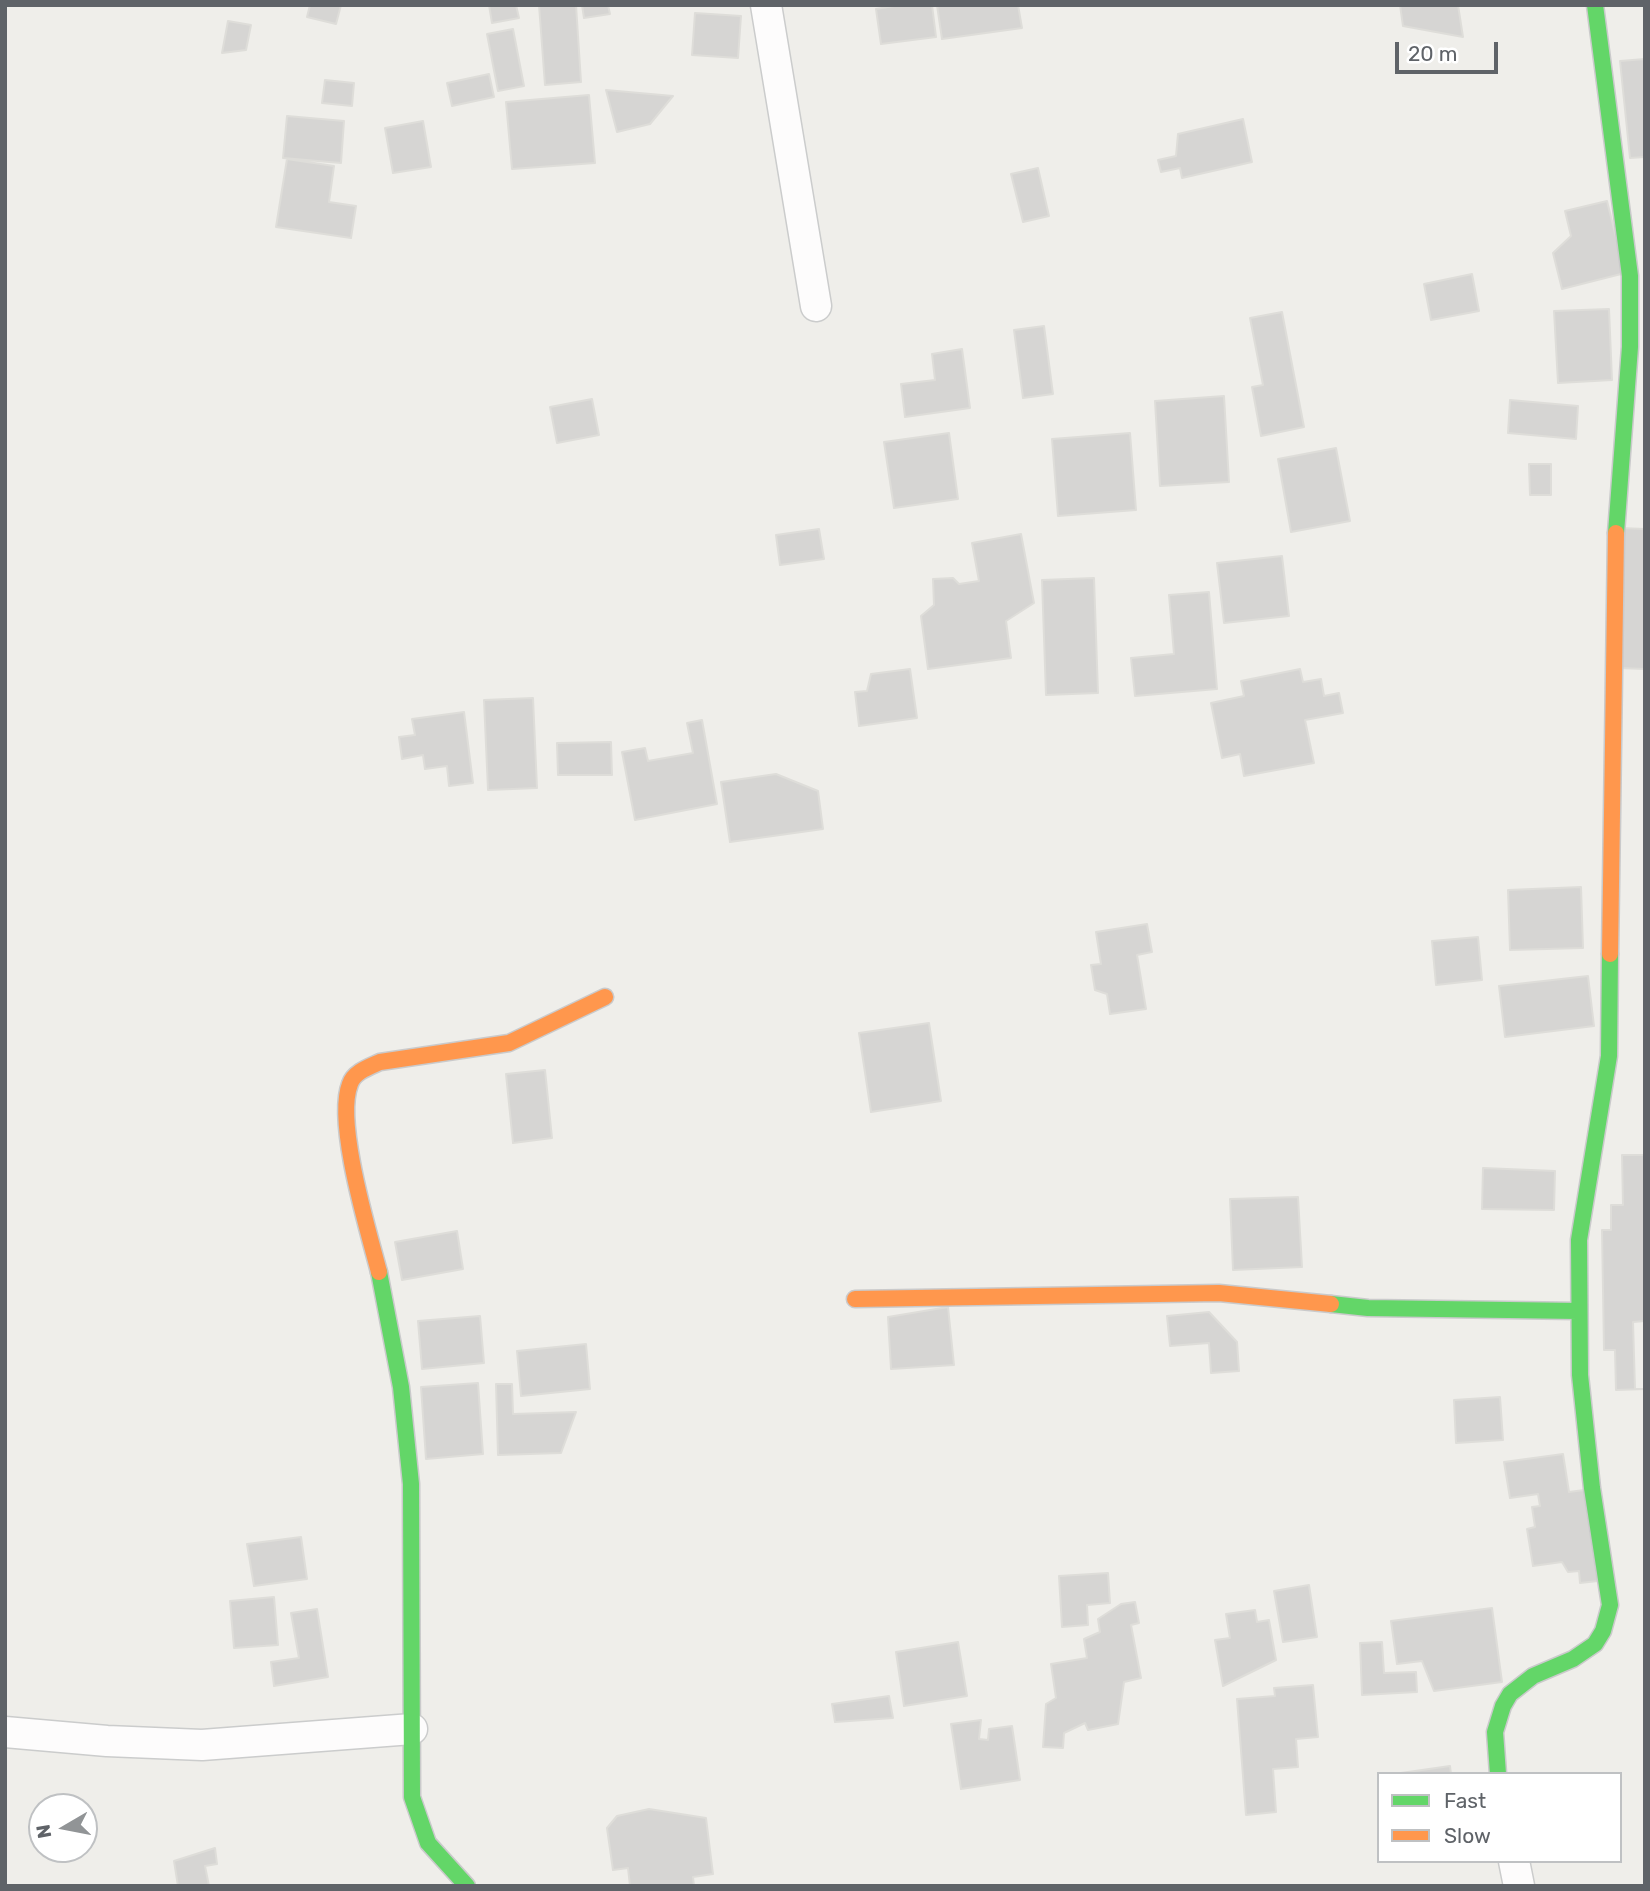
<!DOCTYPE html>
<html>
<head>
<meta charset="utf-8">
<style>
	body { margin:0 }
	#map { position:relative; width:1650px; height:1891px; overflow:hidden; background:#efeeea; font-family:Rubik,sans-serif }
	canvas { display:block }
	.frame { position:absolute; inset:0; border:7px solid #5f6368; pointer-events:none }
	.legend { position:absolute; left:1377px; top:1772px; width:245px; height:91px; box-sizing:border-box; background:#fff; border:2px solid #bfc1c3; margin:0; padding:9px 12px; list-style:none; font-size:21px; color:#5f6368 }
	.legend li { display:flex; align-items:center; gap:14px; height:35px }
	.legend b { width:35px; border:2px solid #bfc1c3 }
	.north { position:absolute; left:28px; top:1793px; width:70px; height:70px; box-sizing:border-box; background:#fff; border:2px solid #bfc1c3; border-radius:50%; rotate:260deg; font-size:19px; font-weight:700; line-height:28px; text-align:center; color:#5f6368 }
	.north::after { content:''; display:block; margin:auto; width:24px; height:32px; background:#919496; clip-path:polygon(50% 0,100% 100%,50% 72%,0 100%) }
	.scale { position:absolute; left:1395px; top:42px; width:103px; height:32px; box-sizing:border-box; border:4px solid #5f6368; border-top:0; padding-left:9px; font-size:21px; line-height:24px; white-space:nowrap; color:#5f6368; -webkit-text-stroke:5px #fff; paint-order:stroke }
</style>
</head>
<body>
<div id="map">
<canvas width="1650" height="1891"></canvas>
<div class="frame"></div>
<ul class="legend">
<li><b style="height:9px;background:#63d668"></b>Fast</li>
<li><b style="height:9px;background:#ff974d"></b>Slow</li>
</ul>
<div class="north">N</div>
<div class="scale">20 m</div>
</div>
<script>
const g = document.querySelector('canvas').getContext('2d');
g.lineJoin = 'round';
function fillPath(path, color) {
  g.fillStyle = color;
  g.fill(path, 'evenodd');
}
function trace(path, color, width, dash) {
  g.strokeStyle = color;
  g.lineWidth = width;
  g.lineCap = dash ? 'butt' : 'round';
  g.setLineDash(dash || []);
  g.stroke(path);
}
const building = new Path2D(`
	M310,5H341L336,24L307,17Z
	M489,5H516L519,18L492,23Z
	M539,5H576L581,82L545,85Z
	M582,5H608L610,14L584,18Z
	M900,5H932L936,37L881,44L876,9Z
	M937,5H1018L1022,28L942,39Z
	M1400,5H1458L1463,37L1403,26Z
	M695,13L741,16L738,58L692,55Z
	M228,21L251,25L246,50L222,53Z
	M513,29L524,86L498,91L487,34Z
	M1645,59V157L1630,158L1620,61Z
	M489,74L494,97L452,106L447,83Z
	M325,80L354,83L352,106L322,103Z
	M606,90L673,96L650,124L617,132Z
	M589,95L595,163L512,169L506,102Z
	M287,116L344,121L341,163L283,158Z
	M1243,119L1252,162L1182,178L1180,168L1161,172L1158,160L1176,156L1178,134Z
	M423,121L431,167L393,173L385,128Z
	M287,159L334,166L329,202L356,206L351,238L276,227Z
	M1038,168L1049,216L1023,222L1011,174Z
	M1607,201L1625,273L1562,289L1553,253L1571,236L1565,211Z
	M1472,274L1479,311L1431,320L1424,284Z
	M1609,309L1612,380L1558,383L1554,311Z
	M1282,312L1304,427L1261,436L1252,387L1263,385L1250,318Z
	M1044,326L1053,394L1023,398L1014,330Z
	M962,349L970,408L905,417L901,384L935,380L932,354Z
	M1224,396L1229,482L1160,486L1155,401Z
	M592,399L599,435L557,443L550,407Z
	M1510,400L1578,406L1576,439L1508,433Z
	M949,433L958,499L894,508L884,442Z
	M1130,433L1136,510L1058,516L1052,439Z
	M1336,448L1350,521L1291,532L1278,459Z
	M1529,464H1551V495H1530Z
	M1620,528L1645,529V669L1619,668Z
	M819,529L824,559L780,565L776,535Z
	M1021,534L1034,603L1006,621L1011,658L928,669L921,616L934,605L933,579L953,578L959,584L979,581L972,543Z
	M1282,556L1289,616L1224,623L1217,563Z
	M1094,578L1098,693L1046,695L1042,580Z
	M1209,592L1217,689L1135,696L1131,658L1174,654L1169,595Z
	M910,669L917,718L859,726L855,692L867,691L871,674Z
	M1300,669L1303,682L1321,679L1324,696L1339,693L1343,713L1305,720L1314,763L1244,776L1240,754L1222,758L1211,703L1244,696L1241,681Z
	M533,698L537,788L488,790L484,700Z
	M464,712L473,783L449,786L447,766L425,769L423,755L402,759L399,737L415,735L412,719Z
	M702,720L717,804L635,820L622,752L645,748L648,761L693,753L687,723Z
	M611,742L612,775H558L557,743Z
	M776,774L818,791L823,829L730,842L721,782Z
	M1581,887L1583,948L1510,950L1508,890Z
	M1147,924L1152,952L1137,955L1146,1009L1110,1014L1107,994L1095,990L1091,965L1101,964L1096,932Z
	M1478,937L1482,980L1436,985L1432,941Z
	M1588,976L1594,1026L1505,1037L1499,986Z
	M929,1023L941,1101L871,1112L859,1033Z
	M545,1070L552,1138L513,1143L506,1074Z
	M1622,1155H1645V1321L1633,1322L1635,1389H1645L1616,1390L1615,1350H1604L1602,1230H1611V1205H1623Z
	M1483,1168L1555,1171L1554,1210L1482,1209Z
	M1298,1197L1302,1267L1233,1270L1230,1199Z
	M457,1231L463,1269L402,1280L395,1242Z
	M948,1307L954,1365L891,1369L888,1317Z
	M1209,1312L1237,1342L1239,1371L1211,1373L1209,1343L1170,1346L1167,1316Z
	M480,1316L484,1363L422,1369L418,1321Z
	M586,1344L590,1389L521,1396L517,1351Z
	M478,1383L483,1454L426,1459L421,1387Z
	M496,1384H512L513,1414L576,1412L561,1453L498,1455Z
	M1500,1397L1503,1440L1456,1443L1454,1400Z
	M1563,1454L1569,1492L1584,1490L1598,1581L1580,1583L1579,1571L1568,1572L1562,1562L1533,1566L1527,1529L1535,1527L1532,1507L1540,1506L1538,1494L1510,1498L1504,1462Z
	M301,1537L307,1579L254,1586L247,1544Z
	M1108,1573L1110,1603L1087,1605L1088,1625L1062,1627L1059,1576Z
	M1309,1585L1317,1637L1283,1642L1274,1591Z
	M274,1597L278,1645L234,1648L230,1601Z
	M1135,1602L1139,1623L1131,1625L1141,1678L1124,1682L1118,1724L1088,1730L1085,1723L1064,1733L1063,1748L1043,1747L1046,1704L1056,1698L1051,1664L1087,1658L1084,1639L1100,1632L1098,1619L1121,1604Z
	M1492,1608L1502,1682L1434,1691L1422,1661L1397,1664L1391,1621Z
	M317,1609L328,1677L274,1686L271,1662L299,1658L291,1613Z
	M1255,1610L1257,1622L1269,1620L1276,1660L1223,1686L1215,1640L1230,1638L1226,1614Z
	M958,1642L967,1696L904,1706L896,1652Z
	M1382,1642L1384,1673L1416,1672L1417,1692L1362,1695L1360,1643Z
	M1313,1685L1318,1737L1296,1739L1298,1767L1273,1769L1276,1812L1246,1815L1237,1699L1275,1696L1274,1688Z
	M889,1696L893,1718L835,1722L832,1704Z
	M981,1720L979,1739L988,1740L989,1729L1012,1726L1020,1780L961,1789L951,1724Z
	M1450,1766L1451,1774H1394Z
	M649,1809L706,1818L713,1874L693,1877L694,1886H630L628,1868L613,1870L607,1828L617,1816Z
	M215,1848L217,1864L205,1866L209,1886H178L174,1861Z`);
fillPath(building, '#d6d5d3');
trace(building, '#deddd9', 2);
const street = new Path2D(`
	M766,5L816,306
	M5,1732L107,1741L202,1745L412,1729
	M1514,1861L1519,1886`);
const fast = new Path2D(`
	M1595,5L1630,276V347L1616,533
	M379,1272L401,1387L411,1484L412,1797L428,1843L467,1886
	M1331,1304L1368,1308L1578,1311
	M1498,1774L1495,1732L1503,1706L1510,1694L1533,1676L1573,1659L1595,1644L1603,1631L1610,1605L1592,1488L1580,1375L1579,1240L1609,1056L1610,954`);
const slow = new Path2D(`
	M1610,954L1616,533
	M379,1272C368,1230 335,1122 350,1084C354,1072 369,1067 380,1062L509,1043L605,997
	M855,1299L1219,1293L1331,1304`);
trace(street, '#cbcccc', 33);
trace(fast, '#cacacb', 19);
trace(slow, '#cacacb', 19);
trace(street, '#fdfcfc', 30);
trace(fast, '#63d668', 16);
trace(slow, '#ff974d', 16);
</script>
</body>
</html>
